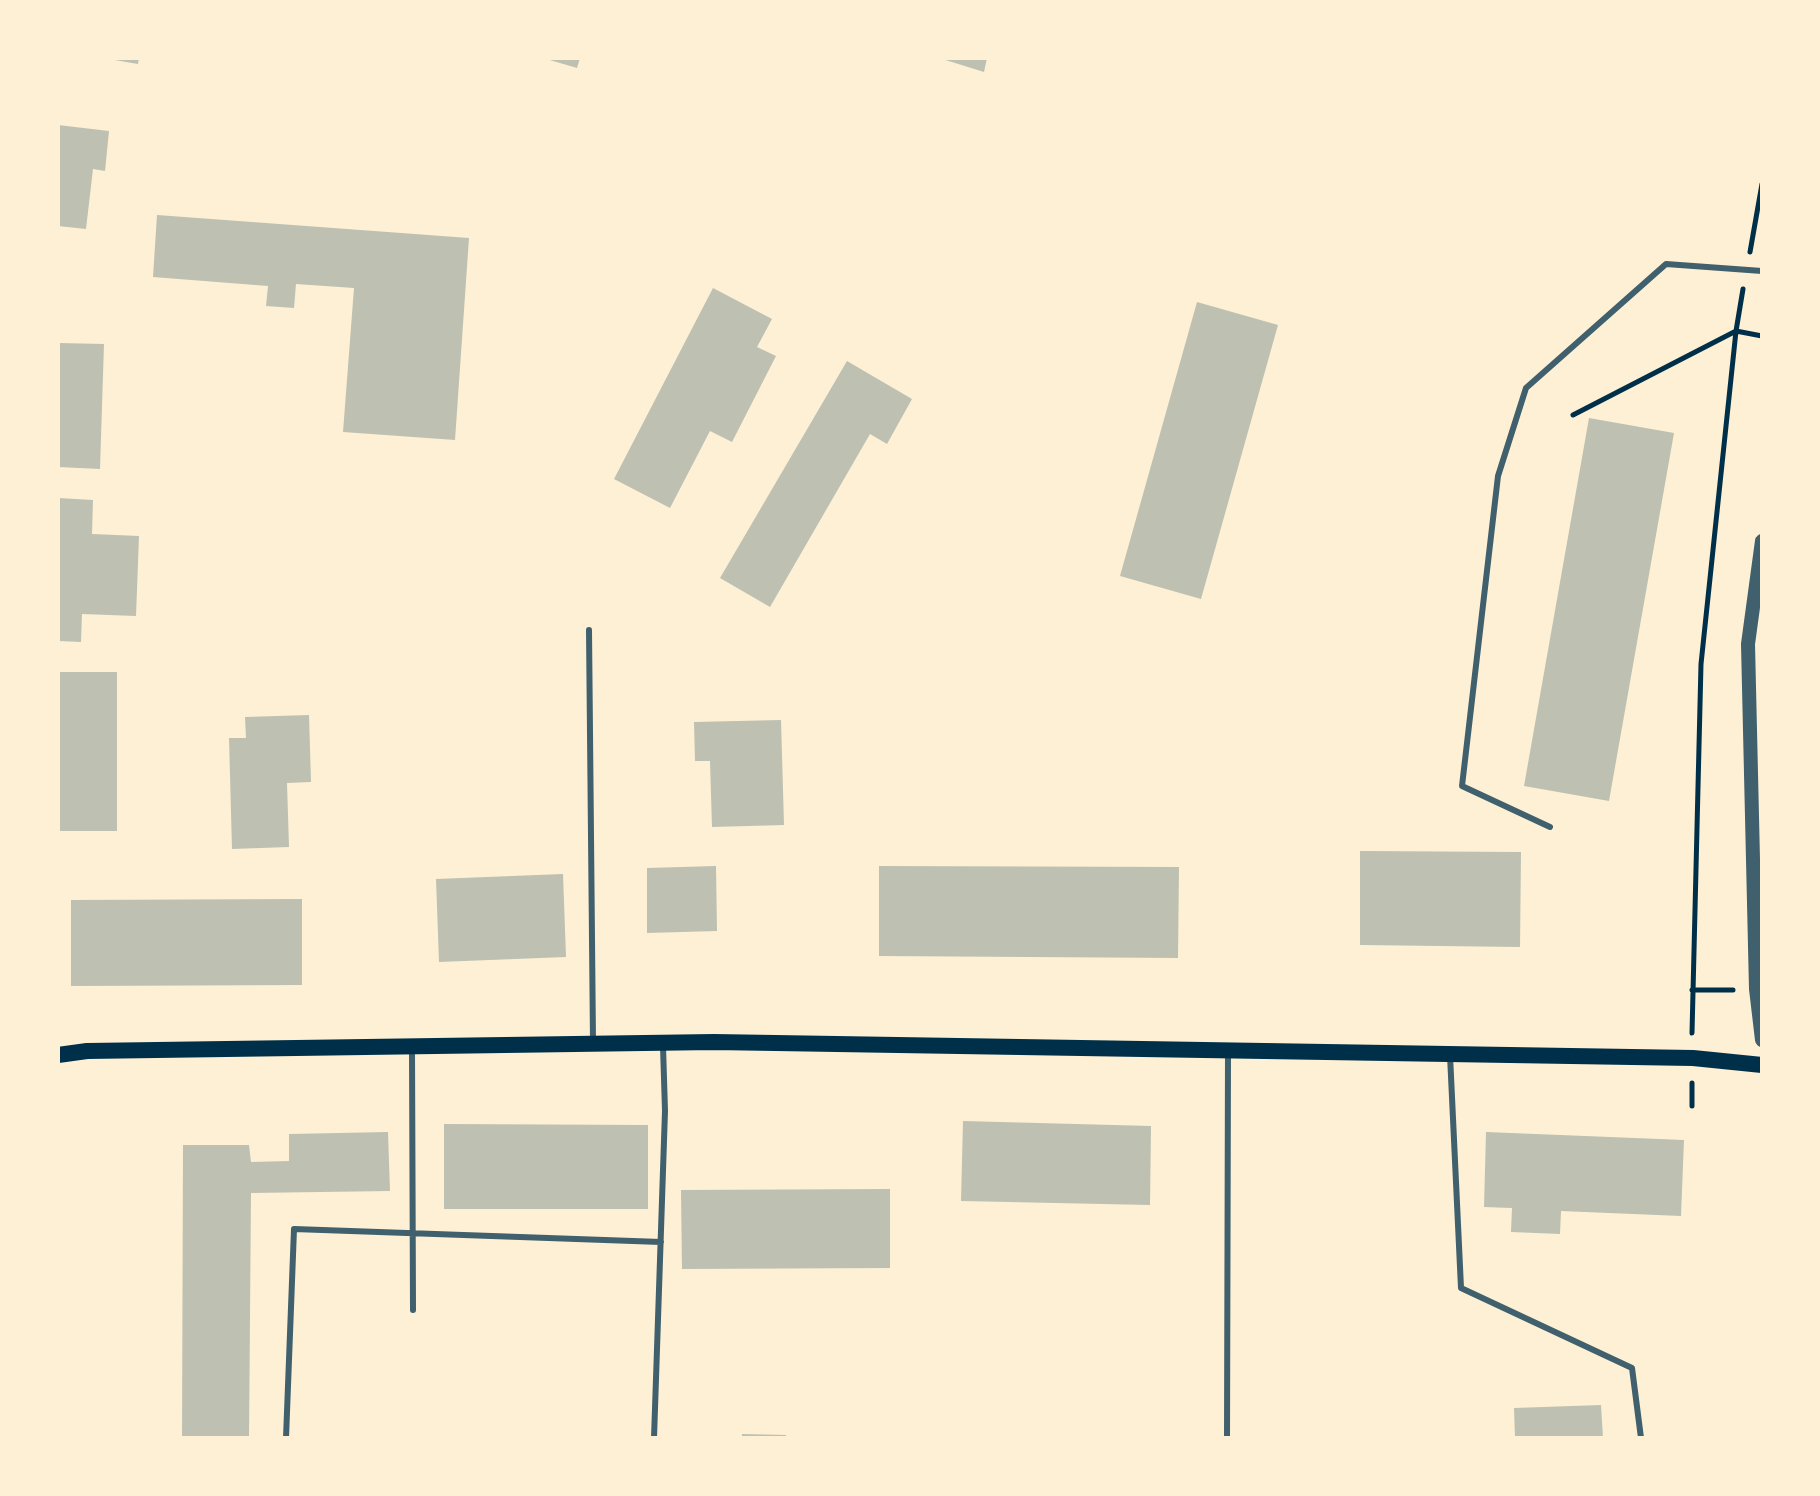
<!DOCTYPE html>
<html>
<head>
<meta charset="utf-8">
<style>
	body { margin:0 }
	#map { position:relative; width:1820px; height:1496px; overflow:hidden; background:#fdf0d5; font-family:"Libre Baskerville",serif }
	canvas { display:block }
	.frame { position:absolute; inset:0; border:60px solid #fdf0d5; pointer-events:none }
</style>
</head>
<body>
<div id="map">
<canvas width="1820" height="1496"></canvas>
<div class="frame"></div>
</div>
<script>
const g = document.querySelector('canvas').getContext('2d');
g.lineJoin = 'round';
function fillPath(path, color) {
  g.fillStyle = color;
  g.fill(path, 'evenodd');
}
function trace(path, color, width, dash) {
  g.strokeStyle = color;
  g.lineWidth = width;
  g.lineCap = dash ? 'butt' : 'round';
  g.setLineDash(dash || []);
  g.stroke(path);
}
fillPath(new Path2D(`
	M103,58H139L138,64Z
	M543,58H580L577,68Z
	M939,58H987L984,72Z
	M58,125L109,131L105,171L93,169L86,229L58,226Z
	M157,215L469,238L455,440L343,432L354,288L296,284L294,308L266,306L268,286L153,277Z
	M713,288L772,319L757,347L776,356L732,442L710,431L670,508L614,479Z
	M1197,302L1278,325L1201,599L1120,576Z
	M58,343L104,344L100,469L58,467Z
	M847,361L912,399L887,444L870,434L770,607L720,578Z
	M1589,418L1674,433L1609,801L1524,786Z
	M58,498L93,500L92,534L139,536L136,616L82,614L81,642L58,641Z
	M58,672H117V831H58Z
	M309,715L311,782L287,783L289,847L232,849L229,738H246L245,717Z
	M781,720L784,825L712,827L710,761H695L694,722Z
	M1360,851L1521,852L1520,947L1360,945Z
	M716,866L717,931L647,933V868Z
	M879,866L1179,867L1178,958L879,956Z
	M563,874L566,957L439,962L436,879Z
	M302,899V985L71,986V900Z
	M963,1121L1151,1126L1150,1205L961,1201Z
	M444,1124L648,1125V1209H444Z
	M388,1132L390,1191L251,1193L249,1438H182L183,1145H249L251,1162L289,1161V1134Z
	M1486,1132L1684,1140L1681,1216L1561,1211L1560,1234L1511,1232L1512,1208L1484,1207Z
	M890,1189V1268L682,1269L681,1190Z
	M1601,1405L1603,1438H1515L1514,1408Z
	M742,1434L786,1435V1438H742Z`), '#bec0b2');
trace(new Path2D(`
	M1750,252L1762,184
	M1573,415L1736,331L1762,336
	M1692,990H1733
	M1692,1033L1701,664L1736,331L1743,289
	M1692,1106V1083`), '#003049', 5);
trace(new Path2D(`
	M589,630L593,1042
	M1550,827L1462,786L1498,476L1526,388L1666,264L1762,271
	M412,1050L413,1310
	M1450,1055L1461,1288L1632,1368L1641,1438
	M286,1438L294,1229L661,1242
	M654,1438L665,1111L663,1046
	M1227,1438L1228,1052`), '#3f606c', 6);
trace(new Path2D(`
	M1762,541L1748,644L1756,989L1762,1040`), '#3f606c', 14);
trace(new Path2D(`
	M58,1055L87,1051L714,1042L1693,1058L1762,1065`), '#003049', 16);
</script>
</body>
</html>
